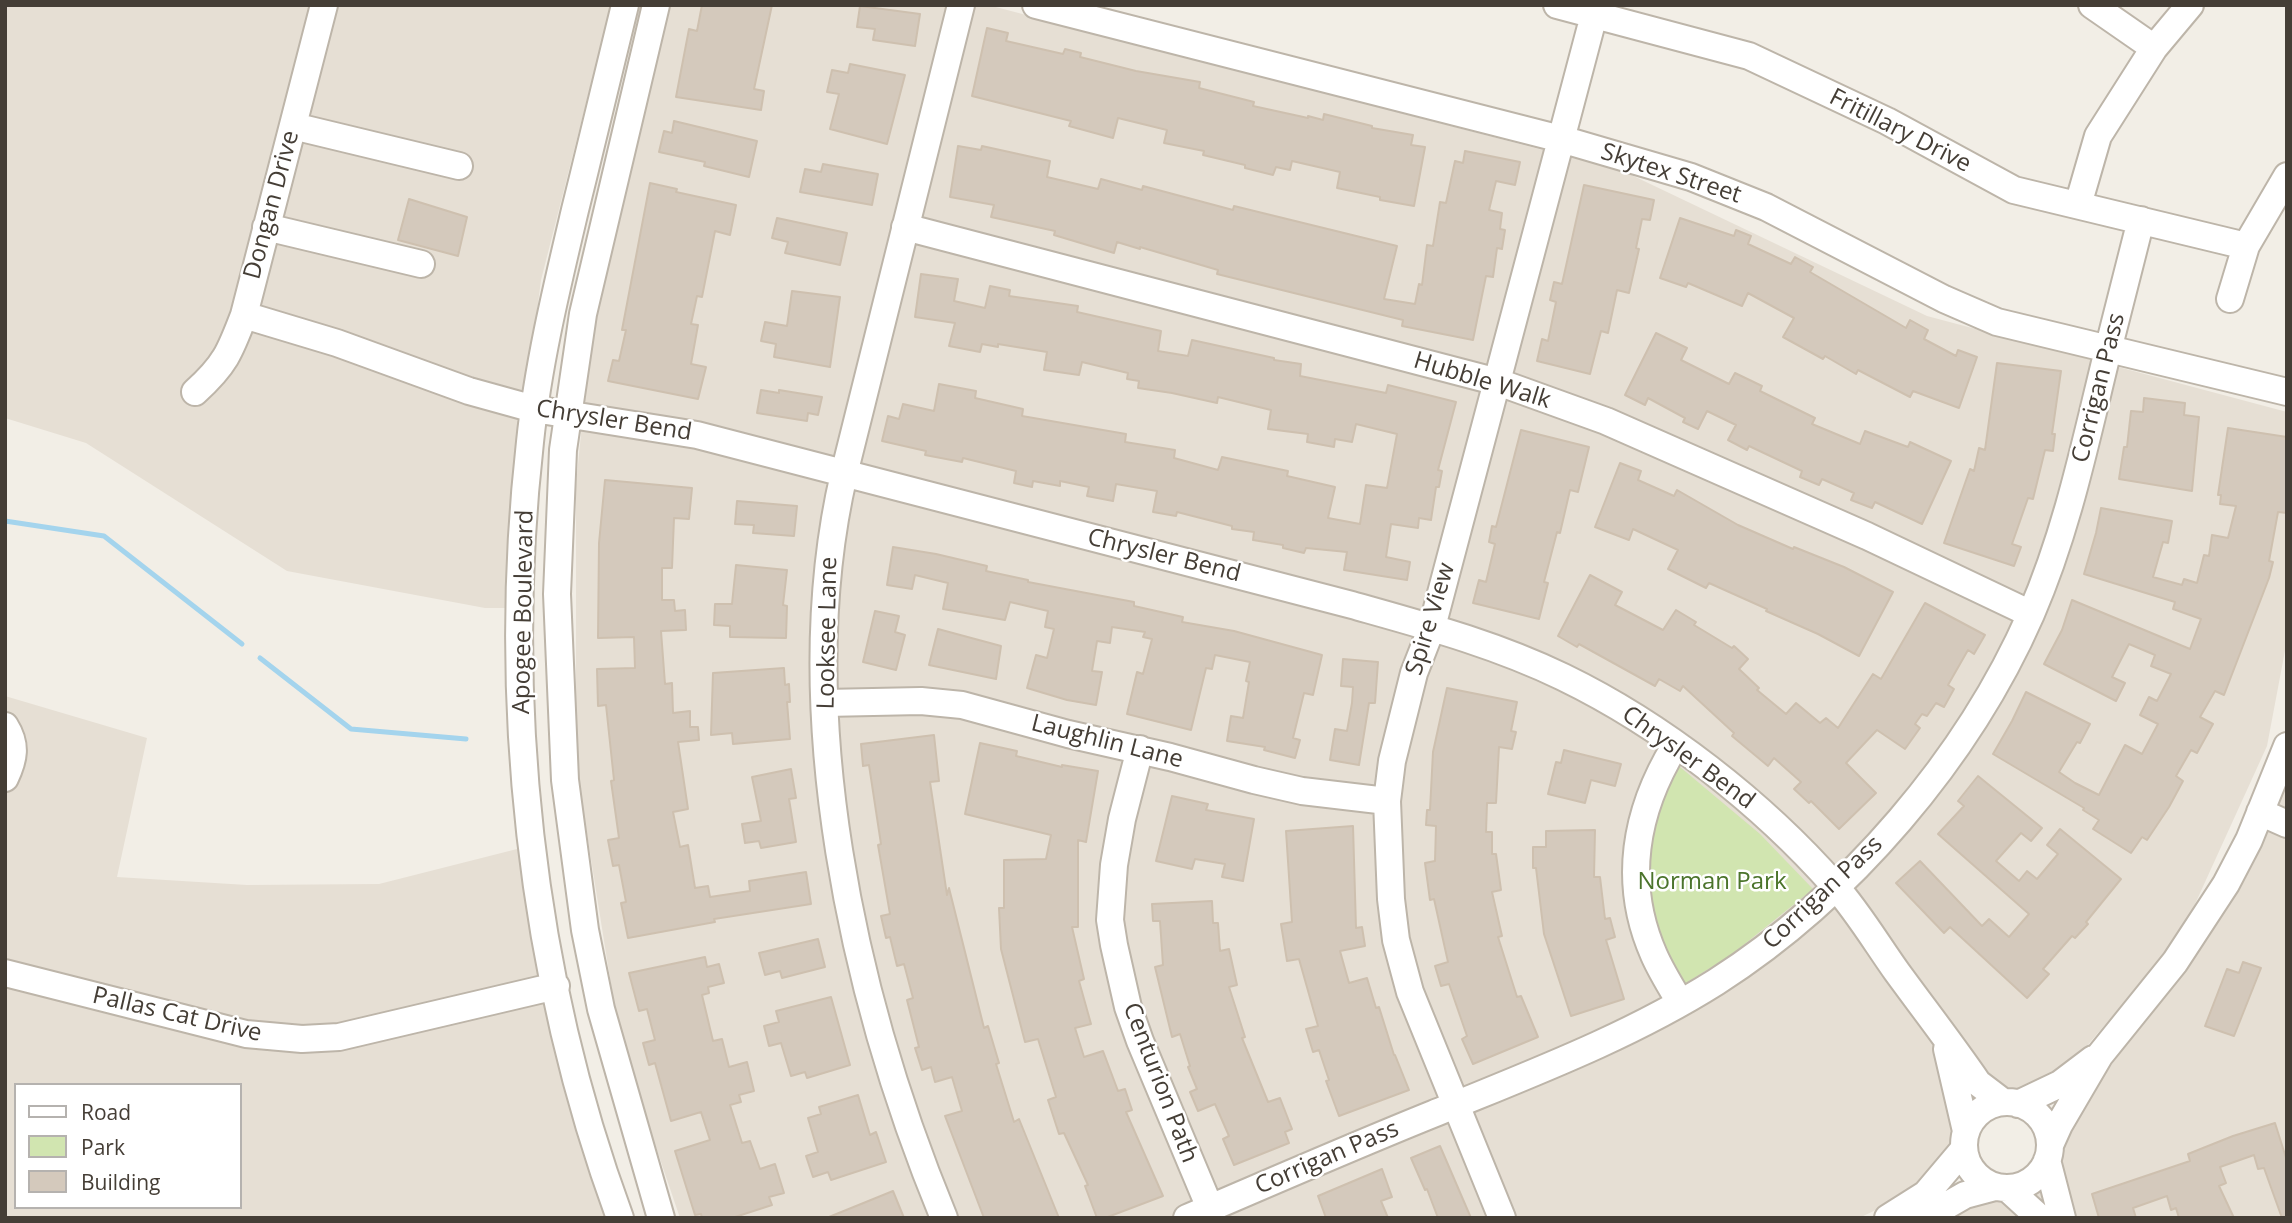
<!DOCTYPE html>
<html>
<head>
<meta charset="utf-8">
<style>
	body { margin:0 }
	#map { position:relative; width:2292px; height:1223px; overflow:hidden; background:#f2eee6; font-family:"Open Sans",sans-serif }
	canvas { display:block }
	.frame { position:absolute; inset:0; border:7px solid #453e36; pointer-events:none }
	.legend { position:absolute; left:14px; top:1083px; width:228px; height:126px; box-sizing:border-box; background:#fff; border:2px solid #b5b2af; margin:0; padding:9px 12px; list-style:none; font-size:21px; color:#453e36 }
	.legend li { display:flex; align-items:center; gap:14px; height:35px }
	.legend b { width:35px; border:2px solid #b5b2af }
</style>
</head>
<body>
<div id="map">
<canvas width="2292" height="1223"></canvas>
<div class="frame"></div>
<ul class="legend">
<li><b style="height:9px;background:#fff"></b>Road</li>
<li><b style="height:19px;background:#d1e5b0"></b>Park</li>
<li><b style="height:19px;background:#d4c9bc"></b>Building</li>
</ul>
</div>
<script>
const g = document.querySelector('canvas').getContext('2d');
g.lineJoin = 'round';
function fillPath(path, color) {
  g.fillStyle = color;
  g.fill(path, 'evenodd');
}
function trace(path, color, width, dash) {
  g.strokeStyle = color;
  g.lineWidth = width;
  g.lineCap = dash ? 'butt' : 'round';
  g.setLineDash(dash || []);
  g.stroke(path);
}
function write(font, color, halo, rows, align = 'center') {
  g.font = font + ' "Open Sans",sans-serif';
  g.lineWidth = 5;
  g.setLineDash([]);
  g.textBaseline = 'middle';
  g.strokeStyle = halo;
  g.fillStyle = color;
  for (const [text, x, y, turn = 0] of rows) {
    g.save();
    g.translate(x, y);
    g.rotate((+turn || 0) * Math.PI / 180);
    g.textAlign = isNaN(turn) ? turn : align;
    if (halo) g.strokeText(text, 0, 0);
    g.fillText(text, 0, 0);
    g.restore();
  }
}
fillPath(new Path2D(`
	M5,5H611L541,280L522,430L510,608H485L287,571L86,443L5,418Z
	M670,5H988L1623,171L1927,316L2287,412V640L2267,746L2180,937L2056,1082L1980,1109L1970,1119L1944,1158L1916,1191L1859,1218H680L620,1041L576,765V485L591,333Z
	M5,696L147,738L117,877L247,885L379,884L521,848L609,1218H5ZM16,1085H240V1207H16Z
	M2287,772V1218H1934L2031,1180L2058,1156L2097,1085L2245,880Z`), '#e6dfd4');
fillPath(new Path2D(`
	M1680,767L1760,834L1813,889L1731,955L1681,986L1645,905L1643,854L1672,768Z`), '#d1e5b0');
trace(new Path2D(`
	M5,521L104,536L242,644
	M260,658L351,729L466,739`), '#a4d4ed', 5);
const building = new Path2D(`
	M702,5H772L754,89L764,91L761,110L676,97L689,29L697,31Z
	M860,6L920,14L915,46L873,40L875,29L857,27Z
	M987,28L1008,33L1006,41L1063,54L1065,49L1081,53L1080,57L1136,71L1200,82L1199,88L1254,102L1253,106L1308,118V116L1323,120L1324,114L1372,126V128L1413,135L1411,145L1425,147L1414,206L1380,200V197L1337,188L1340,172L1292,161L1290,170L1276,167L1273,175L1245,168V165L1203,155L1204,151L1164,143L1167,130L1118,118L1113,138L1069,126L1071,121L972,96Z
	M850,64L905,75L887,144L830,129L839,94L827,92L832,70L848,73Z
	M674,121L757,141L749,177L704,166L705,162L659,152L664,131L672,133Z
	M958,146L981,150L982,146L1050,161L1047,177L1098,189L1101,179L1142,190L1143,186L1233,210L1234,206L1397,246L1384,299L1415,304L1419,284L1422,285L1427,245L1433,246L1440,202L1446,203L1455,161L1463,163L1465,151L1520,162L1515,185L1496,181L1489,210L1502,213L1500,229L1505,230L1502,249L1497,248L1493,277L1486,276L1473,340L1402,326L1403,320L1217,274L1218,270L1140,247V249L1117,242L1114,253L1054,235L1055,231L991,217L994,205L950,197Z
	M823,164L878,174L872,205L800,192L805,169L821,172Z
	M650,183L677,189L676,192L736,205L730,235L715,231L702,297L697,296L691,324L698,325L691,364L706,367L698,399L608,381L613,360L619,361L626,330H622Z
	M1584,185L1654,200L1650,220L1642,219L1636,248L1639,249L1629,293L1617,290L1608,333L1601,331L1590,374L1537,361L1542,339L1548,341L1556,302L1550,300L1554,282L1562,284Z
	M409,199L467,217L458,256L398,240Z
	M777,218L847,233L840,265L785,253L788,242L772,238Z
	M1680,218L1734,236L1736,230L1751,236L1748,244L1791,264L1795,257L1813,267L1810,272L1906,328L1910,320L1928,330L1924,339L1956,356L1958,350L1977,357L1959,408L1913,391L1910,397L1858,370L1856,374L1825,356L1823,359L1783,337L1794,318L1748,293L1742,306L1688,283L1686,287L1660,278Z
	M921,274L958,279L954,301L985,308L990,286L1010,290L1009,296L1078,306L1077,312L1161,331L1158,351L1188,356L1192,340L1274,358V360L1301,364L1300,376L1386,393L1388,385L1456,402L1438,470L1442,471L1439,487H1436L1431,520L1419,518L1418,528L1391,524L1386,557L1410,562L1407,580L1344,570L1347,552L1306,548L1304,553L1283,548V545L1253,540L1254,532L1232,529V526L1177,512L1176,516L1153,512L1157,491L1116,484L1113,501L1087,496L1089,487L1060,481V486L1033,481L1032,487L1014,483L1016,471L963,458L962,462L925,455L926,451L882,441L888,416L899,419L903,404L934,411L939,384L976,391L975,398L1023,409L1022,416L1126,434L1125,442L1175,450L1174,458L1218,470L1222,457L1288,471L1287,476L1335,487L1328,518L1360,524L1366,485L1387,488L1397,434L1356,424L1352,442L1335,439L1334,447L1307,442L1308,434L1268,429L1271,410L1218,397L1217,403L1172,393L1138,388L1139,381L1127,379L1128,373L1082,362L1079,375L1044,370L1047,352L998,344V347L982,344L980,352L949,346L955,323L915,317Z
	M792,291L840,297L830,367L774,357L776,344L761,341L765,322L787,326Z
	M1656,333L1687,348L1681,360L1729,384L1735,373L1762,386L1760,391L1815,418L1812,424L1860,444L1865,431L1908,447L1910,442L1951,461L1922,524L1875,502L1872,508L1851,500L1854,493L1822,479L1819,485L1800,477L1802,471L1749,446L1747,450L1728,440L1736,425L1707,411L1698,429L1683,422L1685,418L1648,398L1645,405L1625,395Z
	M1997,363L2061,371L2052,434H2055L2053,451L2045,450L2033,499L2028,498L2012,544L2021,547L2014,566L1944,543L1970,469L1974,471L1979,448L1985,450Z
	M761,390L779,393V390L822,397L818,415L808,413L807,421L757,413Z
	M2144,398L2185,403L2184,415L2199,417L2192,491L2119,479L2124,447H2127L2131,411L2143,412Z
	M2228,428L2287,437V513L2278,512L2269,561L2273,562L2269,578L2224,695L2215,691L2200,717L2213,724L2197,753L2191,750L2176,776L2183,781L2169,807L2147,840L2142,837L2131,853L2093,829L2099,820L2083,810L2084,808L1993,754L2012,721L2026,692L2090,724L2080,743L2077,742L2059,772L2075,783L2099,795L2125,745L2142,754L2158,724L2140,715L2149,697L2157,701L2171,674L2151,666L2155,655L2129,644L2112,677L2125,683L2116,701L2044,664L2062,630L2072,600L2190,649L2201,619L2173,609L2175,602L2084,574L2096,533L2101,508L2172,521L2168,543L2163,542L2153,577L2182,585L2184,579L2197,583L2204,555L2209,556L2212,535L2228,538L2236,506L2220,504L2221,495H2218Z
	M1521,430L1589,447L1578,492L1570,490L1560,533L1557,532L1544,582L1548,583L1539,619L1473,603L1479,580L1486,582L1495,544L1489,542L1492,526L1496,527Z
	M1620,463L1641,471L1638,480L1674,496L1677,490L1738,525L1793,549L1794,547L1844,567L1893,592L1859,656L1818,634L1766,611L1767,609L1709,583L1706,588L1668,569L1678,550L1633,529L1629,540L1595,527Z
	M605,480L692,488L689,519L674,518L672,568H662V600H674L675,611L685,610L686,630L661,631L665,684L672,683L673,713L690,711V727H698L699,740L678,742L688,809L673,812L680,847L688,845L695,888L708,886L710,897L750,891L749,881L806,872L811,904L714,919L715,922L628,938L621,903L626,902L619,865L613,866L608,840L619,838L611,781L614,780L606,705L598,706L597,669L635,668L634,637L598,638L599,543Z
	M737,501L797,506L794,536L753,533L754,525L735,524Z
	M893,547L936,554L987,566L986,571L1028,580V582L1134,602V606L1183,617L1182,622L1234,631L1322,655L1313,695L1304,693L1293,738L1300,740L1295,758L1264,750L1265,747L1227,741L1231,716L1243,718L1249,682L1246,681L1250,662L1215,655L1212,669L1206,668L1191,730L1127,714L1137,672L1143,674L1152,639L1143,637L1145,632L1112,627L1110,643L1097,641L1092,671L1102,672L1096,705L1067,700L1027,688L1036,655L1047,658L1054,629L1045,627L1048,611L1010,602L1005,620L943,609L948,583L915,575L912,589L887,585Z
	M736,565L787,570L783,605L787,606L786,638L730,637V626L714,625L715,604H732Z
	M1590,575L1622,592L1615,605L1663,630L1676,610L1696,622L1694,625L1732,648L1734,646L1748,659L1739,669L1759,688L1757,690L1786,714L1796,703L1820,723L1826,718L1838,728L1873,674L1881,679L1925,603L1985,635L1974,654L1968,650L1948,685L1954,689L1944,707L1936,703L1927,716L1922,714L1915,724L1920,728L1905,749L1877,730L1846,763L1876,793L1839,829L1811,801L1809,803L1794,789L1801,782L1774,758L1768,766L1732,736L1734,733L1683,686L1680,691L1659,679L1655,686L1579,644L1577,647L1558,636Z
	M875,611L899,616L895,632L905,635L896,670L863,662Z
	M938,629L1001,646L996,679L929,665Z
	M1343,659L1378,662L1375,703H1369L1359,765L1330,760L1335,729L1347,731L1352,703L1353,687L1341,686Z
	M784,668L785,685L789,684L790,702H787L790,739L733,744L732,733L711,735L713,673Z
	M1447,688L1517,702L1511,731L1516,732L1512,749L1499,747L1496,803H1487L1486,832H1492V854H1496L1501,890L1492,892L1502,936L1498,937L1517,997L1521,996L1538,1037L1473,1064L1462,1039L1467,1036L1449,984L1441,986L1435,966L1448,962L1434,899L1430,900L1425,863L1435,861L1436,826L1426,825L1427,810H1430L1433,752Z
	M934,735L939,781L930,782L947,895L949,888L984,1028L988,1026L999,1063L996,1064L1014,1122L1019,1119L1059,1218H984L945,1116L962,1111L952,1077L935,1082L931,1067L922,1070L915,1048L919,1047L907,1000L913,998L904,964L897,966L890,937L886,938L881,916L890,914L878,845L881,844L869,765L863,766L861,744Z
	M980,743L1017,751L1016,756L1062,767V765L1098,771L1086,842L1078,840V927H1072L1084,979L1079,981L1091,1024L1075,1028L1084,1057L1103,1051L1118,1091L1125,1089L1132,1110L1126,1112L1163,1196L1105,1218H1097L1085,1186L1088,1185L1064,1133L1059,1134L1048,1100L1056,1097L1038,1039L1025,1042L1001,949L999,908H1004V860L1046,859L1051,835L965,814Z
	M1564,750L1621,764L1615,786L1591,780L1585,803L1548,794L1556,762L1561,763Z
	M791,769L796,798L789,799L796,842L761,848L759,841L745,843L742,824L761,821L752,777Z
	M1978,776L2042,828L2031,841L2021,833L1996,861L2019,881L2027,871L2037,879L2058,854L2047,845L2060,829L2121,879L2086,922L2088,924L2075,938L2072,936L2043,969L2049,974L2027,998L1950,927L1944,933L1896,883L1920,861L1982,926L1989,919L2009,937L2029,914L1938,834L1964,806L1958,801Z
	M1172,796L1208,804L1206,810L1254,819L1243,881L1222,877L1225,864L1195,859L1192,869L1156,861Z
	M1353,826L1356,928L1362,927L1365,946L1340,951L1349,983L1367,978L1376,1008L1379,1007L1394,1055H1395L1409,1090L1339,1116L1326,1081L1329,1080L1319,1050L1313,1052L1306,1029L1318,1026L1299,959L1287,961L1281,924L1292,922L1286,831Z
	M1595,830L1594,877H1600L1605,919L1610,918L1615,937L1606,940L1624,999L1571,1016L1544,934L1536,868H1533V847H1546V831Z
	M1212,901L1213,923H1218L1220,951L1229,949L1237,985L1229,987L1245,1037L1242,1038L1268,1102L1280,1098L1292,1129L1285,1132L1289,1143L1234,1165L1223,1139L1229,1136L1215,1104L1198,1111L1190,1092L1197,1089L1188,1067L1190,1066L1180,1034L1172,1037L1155,967L1163,965L1160,921H1153L1152,904Z
	M818,939L825,967L782,978L780,971L765,975L759,953Z
	M705,957L707,967L719,964L724,983L708,987L709,993L702,995L713,1041L722,1039L729,1067L747,1062L754,1091L739,1095L741,1102L730,1105L742,1143L750,1141L760,1169L775,1164L784,1193L769,1197L772,1205L732,1218H702L701,1214L695,1215L675,1151L710,1140L701,1112L671,1121L655,1063L649,1065L643,1043L655,1040L647,1009L639,1011L629,973Z
	M2243,962L2261,968L2234,1036L2205,1026L2227,969L2239,973Z
	M831,997L850,1065L807,1078L805,1072L791,1076L781,1043L769,1046L764,1026L779,1022L776,1011Z
	M858,1095L870,1135L876,1132L886,1162L831,1180L828,1172L813,1177L806,1156L818,1152L808,1118L821,1114L819,1107Z
	M2275,1123L2287,1161V1218H2282L2264,1168L2258,1169L2254,1155L2220,1167L2226,1183L2219,1186L2234,1218H2179L2176,1208L2171,1210L2167,1196L2133,1208L2136,1218H2099L2092,1194L2190,1161L2188,1154L2233,1136Z
	M1440,1146L1471,1218H1438L1427,1189L1425,1190L1411,1158Z
	M1382,1169L1392,1197L1381,1201L1388,1218H1326L1318,1196Z
	M893,1191L904,1218H829V1217Z`);
fillPath(building, '#d4c9bc');
trace(building, '#cec0af', 2);
const minor = new Path2D(`
	M656,5L583,314L563,450L557,594L565,780L585,930L601,1009L661,1218
	M1036,5L1561,139L1691,177L1766,207L1944,299L1997,322L2287,392
	M1557,5L1749,56L1887,121L2014,190L2246,246
	M2092,5L2154,48
	M293,126L459,166
	M2078,205L2098,136L2154,48L2190,5
	M266,227L421,264
	M905,227L1498,382L1606,421L1867,536L2031,614
	M2230,299L2246,246L2287,176
	M244,315L337,343L469,391L534,409L697,435L1352,605C1423,625 1495,644 1563,677C1662,725 1762,803 1835,886C1858,912 1877,944 1897,972C1924,1009 1952,1045 1978,1083L2003,1102
	M195,392C225,365 230,352 244,315L324,5
	M825,703L921,701L962,705L1068,734L1170,757L1254,780L1302,791L1387,801
	M5,726C17,745 14,759 5,778
	M1675,746C1635,811 1622,883 1654,955C1661,971 1671,987 1680,1002
	M1140,749L1122,819L1114,865L1110,920L1114,945L1128,1007L1140,1041L1210,1208
	M2260,812L2287,824
	M5,973L246,1034L302,1039L339,1037L556,986
	M1947,1049L1966,1131
	M1964 1145a43 43 0 1 1 86 0a43 43 0 1 1-86 0Z
	M2018,1104L2060,1084L2093,1059
	M2050,1145L2059,1125L2100,1055L2175,962L2226,884L2249,840L2287,746
	M2047,1160L2062,1218
	M2007,1188L2040,1218
	M620,1218C530,974 501,699 530,442C538,364 557,286 575,210C592,142 608,74 625,5
	M944,1218C853,998 789,709 844,474L961,5
	M1187,1218C1269,1183 1351,1147 1433,1114C1530,1074 1627,1038 1716,982C1849,897 1968,758 2031,614C2068,529 2086,439 2108,350C2119,307 2130,263 2141,220
	M1502,1218L1410,992L1396,940L1391,899L1387,801L1392,761L1414,673L1432,627L1594,15
	M1888,1218L1926,1194L1964,1149
	M1925,1218L1965,1195L1995,1187`);
trace(minor, '#bdb5a9', 30);
trace(minor, '#fff', 26);
write('24px', '#453e36', '#fff', [
	["Fritillary Drive",1900,131,27],
	["Skytex Street",1671,174,18],
	["Dongan Drive",272,205,-75],
	["Hubble Walk",1482,381,17],
	["Corrigan Pass",2099,388,-76],
	["Chrysler Bend",614,421,9],
	["Chrysler Bend",1164,556,14],
	["Apogee Boulevard",524,612,-89],
	["Spire View",1431,619,-73],
	["Looksee Lane",828,633,-89],
	["Laughlin Lane",1107,742,14],
	["Chrysler Bend",1688,758,36],
	["Corrigan Pass",1823,893,-43],
	["Pallas Cat Drive",177,1015,13],
	["Centurion Path",1160,1083,69],
	["Corrigan Pass",1327,1158,-23]
]);
write('24px', '#4b742b', '#fff', [
	["Norman Park",1712,882]
]);
</script>
</body>
</html>
